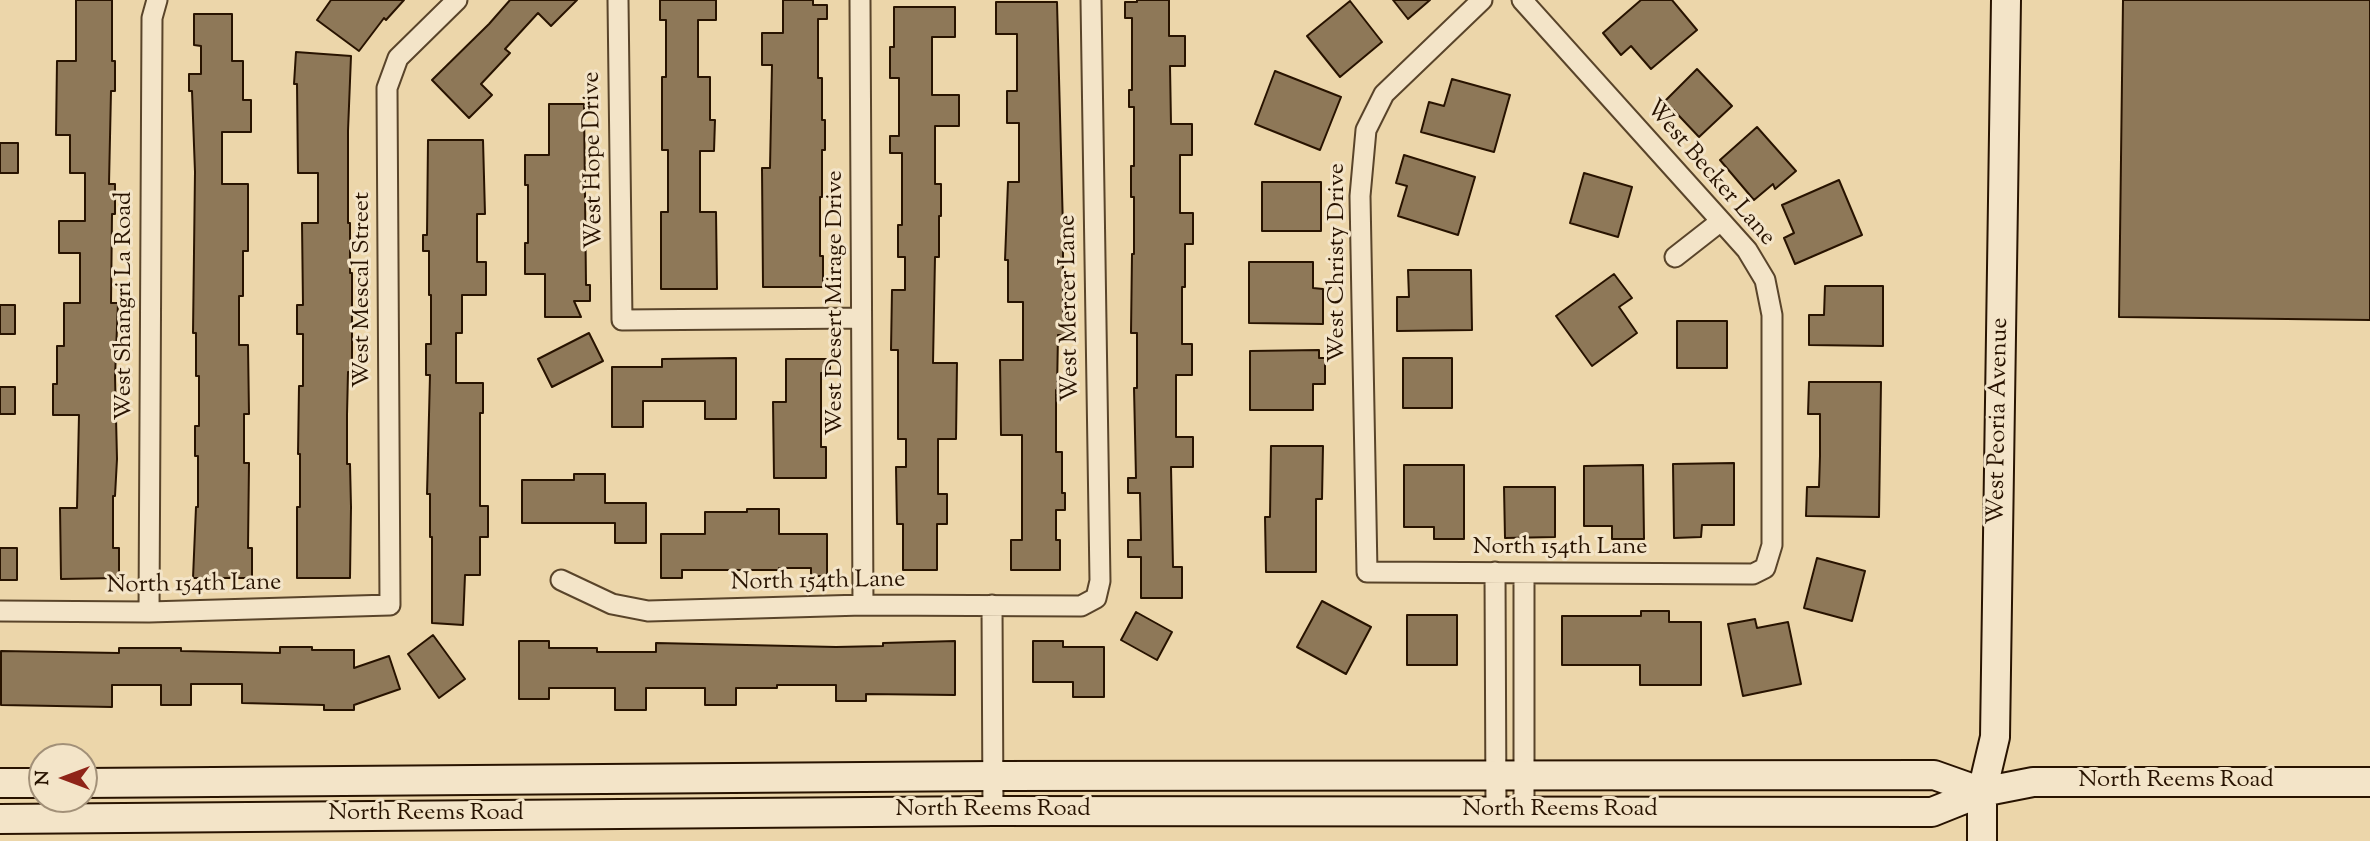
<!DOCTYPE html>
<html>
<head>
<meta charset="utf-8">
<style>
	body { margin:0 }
	#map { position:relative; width:2370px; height:841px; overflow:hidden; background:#ecd6aa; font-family:"Sorts Mill Goudy",serif }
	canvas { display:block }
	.north { position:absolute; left:28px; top:743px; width:70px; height:70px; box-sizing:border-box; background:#f3e4c8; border:2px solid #a29078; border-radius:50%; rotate:270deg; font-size:19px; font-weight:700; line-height:28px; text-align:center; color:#281300 }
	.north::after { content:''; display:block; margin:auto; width:24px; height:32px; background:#8f2418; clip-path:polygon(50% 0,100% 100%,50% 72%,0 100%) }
</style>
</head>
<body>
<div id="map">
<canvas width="2370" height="841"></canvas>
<div class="north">N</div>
</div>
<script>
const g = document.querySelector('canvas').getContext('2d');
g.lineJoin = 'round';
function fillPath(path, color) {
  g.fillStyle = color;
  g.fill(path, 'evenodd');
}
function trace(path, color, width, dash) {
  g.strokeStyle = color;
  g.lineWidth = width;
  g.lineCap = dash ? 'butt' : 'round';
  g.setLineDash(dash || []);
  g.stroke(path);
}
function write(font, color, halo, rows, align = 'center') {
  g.font = font + ' "Sorts Mill Goudy",serif';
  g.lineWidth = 6;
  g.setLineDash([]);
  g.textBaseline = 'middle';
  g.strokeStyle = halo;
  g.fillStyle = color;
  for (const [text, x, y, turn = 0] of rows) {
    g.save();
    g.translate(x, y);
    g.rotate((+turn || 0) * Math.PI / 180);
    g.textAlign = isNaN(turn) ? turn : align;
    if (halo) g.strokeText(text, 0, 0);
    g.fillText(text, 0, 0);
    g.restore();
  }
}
const building = new Path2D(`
	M76,0H112V61H115V91H111L109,184H115V214H112L111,303H118L115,376L117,459L115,496H113V548H119V578L61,579L60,508H77L79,415H53V384H57V346H64V303H80V253H59V221H85V173H70V135H56L57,61H76Z
	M331,0H404L386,20L384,18L359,51L317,20Z
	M510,0H577L551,26L538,13L505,49L510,53L481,84L492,95L469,118L432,80L489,24Z
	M660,0H716V20H698V77H710V120H715L714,151H700V212H716L717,289H661V212H668V150H662V77H666V20H660Z
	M783,0H813V5H827V19H818V78H822V120H825V150H822V197H820V256H823V287H763L762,168H770L772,65H762V33H783Z
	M1137,0H1169V36H1185V66H1170L1171,124H1192V155H1180V213H1193V244H1185V287H1182V344H1192V375H1176V437H1193V467H1171L1173,567H1182V598H1141V557H1128V540H1141L1140,493H1128V478H1136L1134,388H1137V333H1131L1132,254H1134V197H1131V166H1134V107H1129V90H1132V18H1125V2H1137Z
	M1393,0H1430L1408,19Z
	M1641,0H1672L1697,30L1651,69L1631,46L1621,55L1603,33Z
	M2123,0H2370V320L2119,317Z
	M1350,1L1382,42L1340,77L1307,36Z
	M996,2H1057L1063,229V318H1066V335H1058L1057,390H1056V452H1062V493H1065V510H1056V540H1060V570H1011V540H1022V435H1001L1000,360H1023V302H1008V260H1005L1008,182H1019V123H1007V91H1017V34H996Z
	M894,7H955V37H932V95H959V126H935V184H941V216H939V257H935L933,363H957L956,439H938V494H947V524H937V570H903V524H897L896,467H906V439H898V350H891L892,290H905V257H898V225H902V153H890V136H899V78H890V47H894Z
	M194,14H232V61H243V100H251V132H222V184H248V251H243V296H239V345H248L249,414H244V463H249L248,548H252V578H193L196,507H198V456H195V426H199V376H196V333H193L195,172L192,91H189V74H201V46L194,45Z
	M296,52L351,56L348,131V223H350V273H352V372H348L347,415V464H350L351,507L350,578H297V507H300V454H298L299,386H303V334H297V305H303L302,223H318V173H298L297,84H294Z
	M1697,69L1732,106L1699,137L1665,101Z
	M1275,71L1341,97L1320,150L1255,124Z
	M1452,79L1510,95L1494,152L1421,132L1429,102L1444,106Z
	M549,104H584L586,285H590V301H574L581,317H545V274H525V243H528V185H525V155H549Z
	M1757,127L1796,171L1775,189L1773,184L1754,200L1720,160Z
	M428,140H483L485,214H477V262H486V295H462V333H456V383H483V413H480V506H488V537H480V575H465L463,625L432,623V537H430V494H427L430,375H426V344H431V295H429V251H423V235H427Z
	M0,143H18V173H0Z
	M1404,155L1475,177L1458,235L1398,216L1407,186L1396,183Z
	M1584,173L1632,187L1618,237L1570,223Z
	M1839,180L1862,235L1795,264L1784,238L1794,233L1782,205Z
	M1262,182H1321V231H1262Z
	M1249,262H1313V288L1323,289V324L1249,323Z
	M1408,270H1471L1472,330L1397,331V297H1409Z
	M1614,274L1632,298L1619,307L1637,333L1592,366L1556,316Z
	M1825,286H1883V346L1809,345V315H1824Z
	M0,305H15V334H0Z
	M1677,321H1727V368H1677Z
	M589,333L603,361L552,387L538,359Z
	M1319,350V358H1325V384H1313V410H1250V351Z
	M736,358V419H705V401H643V427H612V367H662V359Z
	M1403,358H1452V408H1403Z
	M786,359H830V373H821V447H826V478H774L773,402H786Z
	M1809,382H1881L1879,517L1806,516L1807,487H1819L1820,456V414H1808Z
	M0,387H15V414H0Z
	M1271,446H1323L1322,499H1316V572H1266L1265,517H1270Z
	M1734,463V525H1702L1701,537L1674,538L1673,464Z
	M1404,465H1464V539H1434V527H1404Z
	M1643,465L1644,539H1612V526H1584V466Z
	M574,474H605V503H646V543H615V523H522V480H574Z
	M1504,487H1555V537L1505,538Z
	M747,509H779V534H827V576H811V568H779V570H682V578H661V534H705V512H747Z
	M0,548H17V580H0Z
	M1817,558L1865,571L1852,621L1804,608Z
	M1322,601L1371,627L1346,674L1297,647Z
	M1641,611H1669V622H1701V685H1640V665H1562V616H1641Z
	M1136,612L1172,632L1157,660L1121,640Z
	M1407,615H1457V665H1407Z
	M1755,619L1757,628L1788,622L1801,684L1743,696L1728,624Z
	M433,635L465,679L439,698L408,654Z
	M519,641H549V648H597V652H656V643L836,647L883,646V643L955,641V695L866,694V701H836V685H777V688H736V705H705V688H646V710H615V688H549V699H519Z
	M1033,641H1063V647H1104V697H1073V682H1033Z
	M280,647H312V650H354V668L389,656L400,689L354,705V710H324V705L242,703V684H191V705H161V685H112V707L1,705V651L119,653V648H181V651L280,653Z`);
fillPath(building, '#8e7858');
trace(building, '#281300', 2);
const minor = new Path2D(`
	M618,0L622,320L861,318
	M860,0L863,605
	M1482,0L1384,94L1366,130L1360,196L1367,572L1753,574L1765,568L1772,545V315L1765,280L1747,250L1721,221L1522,0
	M1675,257L1721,221
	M1495,572L1496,811
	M1524,573V811
	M561,580L612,604L648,611L863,605L1081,606L1096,598L1100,581L1091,0
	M992,605L993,811
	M0,611L149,612L390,605L387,88L398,58L457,0
	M149,612L152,18L157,0`);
const secondary = new Path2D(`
	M0,783H42
	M84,783L993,776L1934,775L1982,792
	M0,819L993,811L1932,812L1982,792L2033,782H2370
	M1982,841V792L1995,737L2006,0`);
trace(minor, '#59442a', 23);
trace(secondary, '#281300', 32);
trace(minor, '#f3e4c8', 19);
trace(secondary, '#f3e4c8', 28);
write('24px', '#281300', '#f3e4c8', [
	["West Hope Drive",595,160,-91],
	["West Becker Lane",1709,174,49],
	["West Christy Drive",1339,263,-90],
	["West Mescal Street",364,290,-90],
	["West Desert Mirage Drive",837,303,-90],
	["West Shangri La Road",126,306,-90],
	["West Mercer Lane",1071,308,-91],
	["West Peoria Avenue",2000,421,-89],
	["North 154th Lane",1560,549],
	["North 154th Lane",818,583,-1],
	["North 154th Lane",194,586,-1],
	["North Reems Road",2176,782],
	["North Reems Road",993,811],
	["North Reems Road",1560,811],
	["North Reems Road",426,815]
]);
</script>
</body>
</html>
